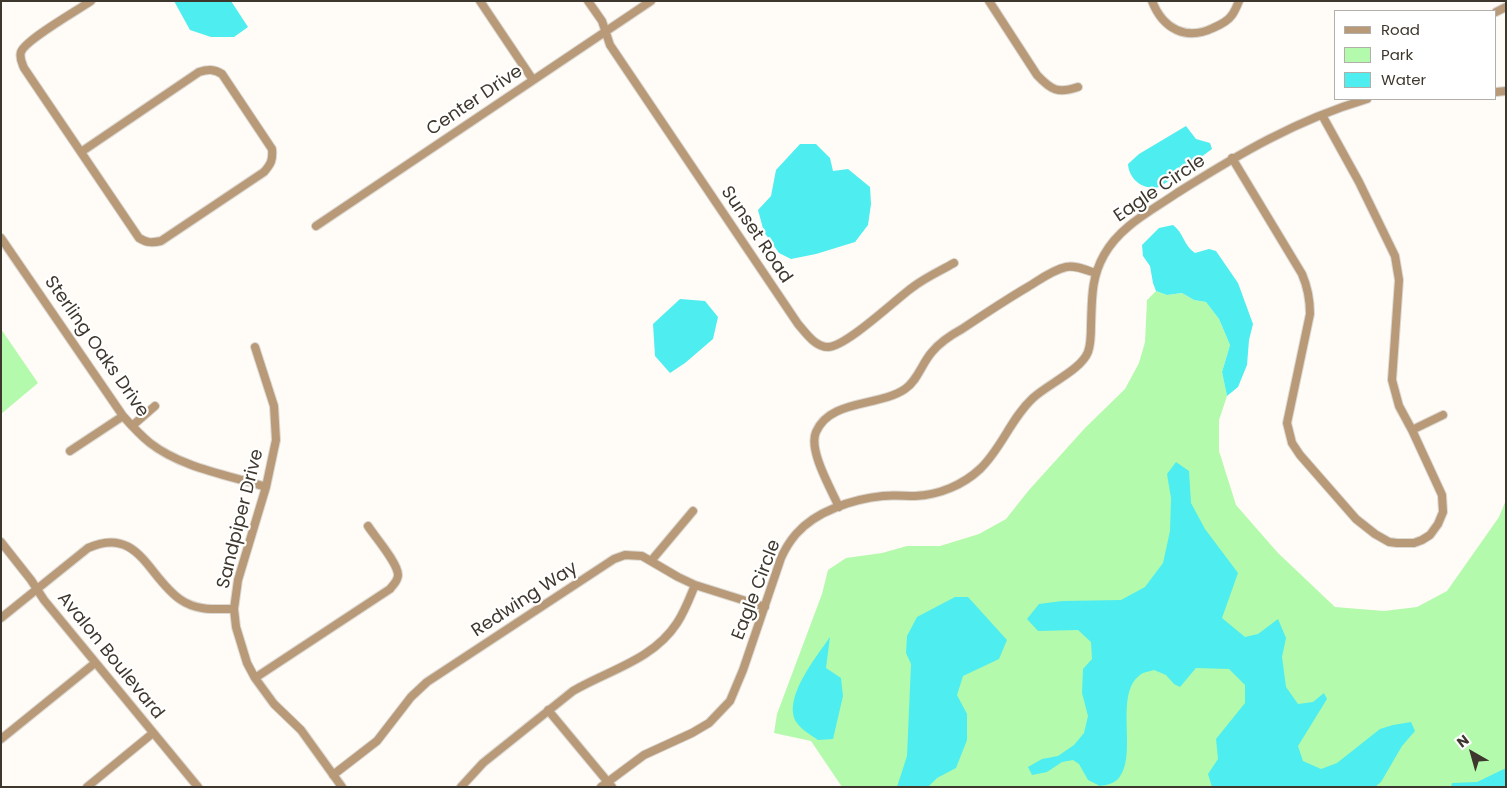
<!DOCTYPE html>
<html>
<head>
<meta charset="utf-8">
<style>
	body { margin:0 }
	#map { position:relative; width:1507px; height:788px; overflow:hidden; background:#fffbf6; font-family:Poppins,sans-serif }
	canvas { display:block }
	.frame { position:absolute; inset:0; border:2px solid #3e372d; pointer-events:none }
	.legend { position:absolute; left:1334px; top:10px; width:162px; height:90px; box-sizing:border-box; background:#fff; border:1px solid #b2afab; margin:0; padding:6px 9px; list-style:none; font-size:15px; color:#3e372d }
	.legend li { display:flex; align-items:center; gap:10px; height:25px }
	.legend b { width:25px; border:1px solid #b2afab }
	.north { position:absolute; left:1447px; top:728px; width:50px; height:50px; -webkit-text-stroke:4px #fff; paint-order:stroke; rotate:322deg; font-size:14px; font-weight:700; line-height:20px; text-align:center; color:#3e372d }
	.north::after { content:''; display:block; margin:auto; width:18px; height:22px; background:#3e372d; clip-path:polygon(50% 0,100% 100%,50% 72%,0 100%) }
</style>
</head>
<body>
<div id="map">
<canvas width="1507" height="788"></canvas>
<div class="frame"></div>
<ul class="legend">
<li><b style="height:6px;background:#b89a79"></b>Road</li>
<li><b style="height:14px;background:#b4faac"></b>Park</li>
<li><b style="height:14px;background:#4eedef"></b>Water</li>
</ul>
<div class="north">N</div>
</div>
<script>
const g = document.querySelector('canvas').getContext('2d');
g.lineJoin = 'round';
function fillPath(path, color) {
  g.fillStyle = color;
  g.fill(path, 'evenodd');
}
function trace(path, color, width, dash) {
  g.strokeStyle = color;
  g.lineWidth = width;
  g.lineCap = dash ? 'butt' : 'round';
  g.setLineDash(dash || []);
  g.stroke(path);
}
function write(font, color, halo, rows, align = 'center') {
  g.font = font + ' Poppins,sans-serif';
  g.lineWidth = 4.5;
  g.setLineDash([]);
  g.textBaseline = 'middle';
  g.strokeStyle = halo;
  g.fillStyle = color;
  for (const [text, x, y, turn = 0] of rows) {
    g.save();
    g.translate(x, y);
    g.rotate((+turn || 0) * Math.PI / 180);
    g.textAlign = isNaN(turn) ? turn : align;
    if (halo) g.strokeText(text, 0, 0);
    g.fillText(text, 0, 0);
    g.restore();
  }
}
fillPath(new Path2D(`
	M1156,291L1167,295L1182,293L1194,300L1206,302L1219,319L1230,345L1222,372L1227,396L1219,420V451L1236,505L1278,553L1335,607L1384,611L1417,607L1447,591L1499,517L1506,500V785L1503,787H842L811,741L774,733L777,714L822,594L828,570L846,558L882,553L907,546H940L979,534L1006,519L1029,490L1085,428L1125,389L1139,363L1145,342L1147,300Z
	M1,329L38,383L1,414Z`), '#b4faac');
fillPath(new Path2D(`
	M174,1H231L248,27L234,37H211L190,30Z
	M1186,126L1196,139L1210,143L1212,149L1160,187C1144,191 1129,180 1128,164L1139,154Z
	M800,144H816L830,158L833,171L848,169L870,187L871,204L868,225L855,242L816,254L791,259L779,253L764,232L758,210L771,196L776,170Z
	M1173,225C1183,232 1184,246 1195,253L1209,249L1216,251L1238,283L1253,324L1249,340L1247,365L1238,387L1227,396L1222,372L1230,345L1219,319L1206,302L1194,300L1182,293L1167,295L1156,291L1153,283L1150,266L1143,256L1142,245L1159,228Z
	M680,299L705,301L718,317L713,339L685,363L670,373L655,356L653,324Z
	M1176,462L1189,471L1191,503L1205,529L1238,573L1222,618L1245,637L1258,634L1278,619L1286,638L1282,657L1286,687L1298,704L1313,702L1324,693L1327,699L1298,746L1303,761L1321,769L1337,763L1380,729L1393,725L1411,722L1415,731L1402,746L1381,782L1375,787H1212L1208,774L1218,759L1216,739L1245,703V685L1229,669L1196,668L1180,687L1174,684L1166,675L1154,670C1151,671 1146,672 1143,673C1111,691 1140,755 1118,779C1113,784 1106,785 1100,786L1088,780L1079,764L1073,760L1062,762L1047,772L1032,775L1028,767L1042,759L1058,756L1074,745L1084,733L1088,716L1082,693L1083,669L1092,659L1091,642L1078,630L1038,631L1027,619L1039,604L1062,601L1121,600L1145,587L1163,563L1170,531L1171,498L1167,474Z
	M955,597H968L1007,640L999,659L963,676L957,695L967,714V740L956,768L937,778L928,787H897L907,756L911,664L906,653L907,636L917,617Z
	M830,637L826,668L841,678L843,696L833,739L818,740C811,735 802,730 797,723C781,700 817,656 830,637Z
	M1506,768V785L1503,787H1451L1452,783L1477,782Z`), '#4eedef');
const minor = new Path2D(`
	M480,1L533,80
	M588,1L602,21L610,45L798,324C806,333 815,347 828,347C846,347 896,299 913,287C926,277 940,271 954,263
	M989,1L1037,75C1051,90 1058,94 1078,87
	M1152,1C1163,29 1186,41 1213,28C1220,25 1228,21 1232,15C1235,11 1237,6 1239,1
	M1496,12L1506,7
	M1496,92L1506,91
	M81,152L199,72C208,69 214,69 222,74L272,149C273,160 271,164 264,172L161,241C152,243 147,243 139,238L24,68C22,63 19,58 21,52C25,40 78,10 91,1
	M1232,158L1302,274C1308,288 1310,299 1310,314L1287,423L1292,443L1300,455L1356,519L1375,534L1389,542L1397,543H1414L1422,540L1430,535L1438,524L1443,512L1442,495L1412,430L1399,406L1392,380L1399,280L1395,256L1359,182L1322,115
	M316,226L651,1
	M1,238L123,416C131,425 140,435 150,443C182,468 228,475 266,487
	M255,347L274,406L276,440L266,487L238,580L234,609L236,627L247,663L255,678L274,704L301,730L342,787
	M132,426L155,406
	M1412,430L1443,415
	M70,451L123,416
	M839,507C831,489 808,450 816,432C830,399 879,407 905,389C918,380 922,363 932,352C940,342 951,335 962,329C983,315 1004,301 1026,288C1038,281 1052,270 1066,267C1075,265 1086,270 1095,273
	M1,542L31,580L44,600L198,787
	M651,561L693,511
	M1,618L88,548C139,525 148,578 181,600C197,611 216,609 234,609
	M255,678L390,589C393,585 398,581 398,575C398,563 375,537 368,526
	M548,710L612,787
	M1,739L95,663
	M333,775L377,741L411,697L427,682L614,559L625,555L642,556L678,577L695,585L765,607
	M87,787L153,733
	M461,787L483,763L573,691C609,670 653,660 677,623C685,611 690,597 695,585
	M601,787L644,755L692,733L709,723L730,701L743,670L781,558C785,549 790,541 796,534C816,511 853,499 883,496C893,495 904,496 915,496C939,495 963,485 980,469C1002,448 1011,418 1033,398C1048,384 1081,370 1088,352C1091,344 1091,334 1091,325C1092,299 1091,278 1104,255C1120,226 1151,211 1177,193C1239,154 1296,120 1367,99`);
trace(minor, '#dcd8d2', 10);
trace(minor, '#b89a79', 8);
write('18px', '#3e372d', '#fff', [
	["Center Drive",475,101,-34],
	["Eagle Circle",1160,189,-34],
	["Sunset Road",756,235,56],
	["Sterling Oaks Drive",96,347,55],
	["Sandpiper Drive",241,519,-76],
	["Eagle Circle",757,590,-69],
	["Redwing Way",525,600,-33],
	["Avalon Boulevard",110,656,51]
]);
</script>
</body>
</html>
